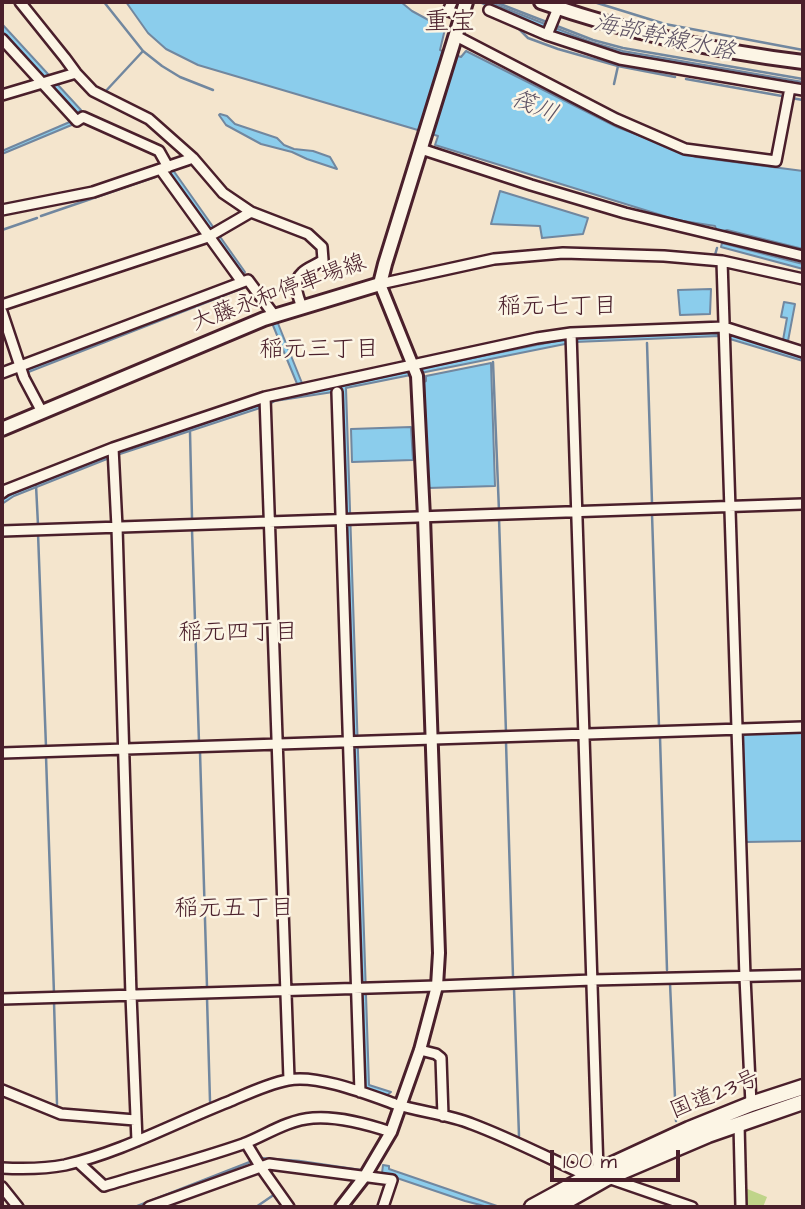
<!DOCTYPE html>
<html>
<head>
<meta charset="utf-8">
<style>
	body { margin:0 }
	#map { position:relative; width:805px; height:1209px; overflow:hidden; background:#f4e5cd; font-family:"Architects Daughter",sans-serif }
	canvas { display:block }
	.frame { position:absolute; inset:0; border:4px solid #4a1f2b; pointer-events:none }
	.scale { position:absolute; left:550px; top:1150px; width:130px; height:32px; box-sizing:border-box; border:4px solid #4a1f2b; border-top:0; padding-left:9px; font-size:21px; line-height:24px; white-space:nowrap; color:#4a1f2b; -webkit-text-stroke:5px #fcf5e5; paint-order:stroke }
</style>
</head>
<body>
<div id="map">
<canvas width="805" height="1209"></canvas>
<div class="frame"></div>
<div class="scale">100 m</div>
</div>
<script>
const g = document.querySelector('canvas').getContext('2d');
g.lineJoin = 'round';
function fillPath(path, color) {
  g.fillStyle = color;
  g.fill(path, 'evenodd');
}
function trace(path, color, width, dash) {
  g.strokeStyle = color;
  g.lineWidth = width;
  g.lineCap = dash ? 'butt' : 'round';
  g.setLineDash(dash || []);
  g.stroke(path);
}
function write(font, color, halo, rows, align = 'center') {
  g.font = font + ' "Architects Daughter","Klee One",sans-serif';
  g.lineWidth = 5;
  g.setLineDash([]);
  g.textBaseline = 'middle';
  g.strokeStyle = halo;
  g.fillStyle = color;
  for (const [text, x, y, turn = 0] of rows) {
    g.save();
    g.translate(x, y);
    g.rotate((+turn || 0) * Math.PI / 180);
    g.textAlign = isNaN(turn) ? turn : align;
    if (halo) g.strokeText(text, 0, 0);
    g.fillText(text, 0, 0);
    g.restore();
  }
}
fillPath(new Path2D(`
	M745,1188L767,1197L763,1207H745Z`), '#bfd489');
const water = new Path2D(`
	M126,2H401L412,11L445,29L440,50L461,57L466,51L617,127L696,157L803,171V249L727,230L723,231L722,233L717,231L715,226L677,220L435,145L438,136L198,65L166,49L148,33Z
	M479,2H489L591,42L623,51L803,82V86L621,56L554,33Z
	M2,24L81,110L76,114L2,33Z
	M220,114L227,116L235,124L277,138L284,145L294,149L313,151L330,157L337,169L307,159L292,152L261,144L226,125L219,115Z
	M72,121L74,124L2,154V151Z
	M173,170L245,272L242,275L169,172Z
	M500,191L588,218L583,234L542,238L540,226L491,224Z
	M722,243L803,264V269L721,247Z
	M241,285L246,287L26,373L24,370Z
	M711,289L710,314L680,315L678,290Z
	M784,302L795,304L788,341L783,340L787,318L781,317Z
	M277,321L306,393L407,372C411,367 417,366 423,368L576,337L721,331L803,356V361L720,336L575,342L346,388L369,1085L391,1092L386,1096L363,1088L333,392L275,401L263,407L117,455L14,496L2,504V500L14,493L119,450L261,403L293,394L300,391L272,323Z
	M491,363L495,486L428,488L424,382L426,381V376Z
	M411,427L413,460L352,462L351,429Z
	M803,732V841L745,842L742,734Z
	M383,1165L389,1166V1169L497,1206L498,1207H488L465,1201L382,1173Z`);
fillPath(water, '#8bcdec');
trace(water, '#71879f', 2);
trace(new Path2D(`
	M104,2L143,51L162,66L180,77L213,90
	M495,2L593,40L623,48L803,79
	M594,2L665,24L803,50
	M516,26L528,38L558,49L618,66L675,77
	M686,79L782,96
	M614,84L618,66
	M104,93L143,51
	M791,98L803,100
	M41,216L155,177
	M2,230L37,218
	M715,255L717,248
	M647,343L652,503
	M493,362L499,511
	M190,432L192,518
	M36,485L38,525
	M652,514L659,727
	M499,518L506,733
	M192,530L199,742
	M38,533L46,747
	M660,737L667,970
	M506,742L513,977
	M200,752L207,987
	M46,756L54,994
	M670,983L676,1121
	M514,989L519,1136
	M207,998L210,1101
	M54,1002L57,1104
	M260,1158L299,1161L360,1170
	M268,1169L295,1207
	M135,1207L250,1162
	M256,1207L275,1194`), '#71879f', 2.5);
const minor = new Path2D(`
	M20,2L65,58L76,73L93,91L149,119L193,158L223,193L251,212L308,234L322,247L323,260C317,265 308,267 302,273C292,282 298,297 302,307
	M452,2L448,11L462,16
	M558,8L547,35L620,59L803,90
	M489,10L547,35
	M456,36L616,119L685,149L776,161L790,88
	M2,39L77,121L83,117L159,151L168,167
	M2,95L76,73
	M421,149L531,185L625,213L803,256
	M161,170L242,282
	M2,210L93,192L193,158
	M722,261L745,977L751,1104
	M380,284L494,259L563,253L664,256L722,261L803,279
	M2,305L208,237L251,212
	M2,312L24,378L42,412
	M571,333L598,1171
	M2,373L248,280L274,315
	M337,392L360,1092
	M265,397L289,1079
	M113,448L117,527L131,995L137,1141
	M2,493L6,490L113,448L265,397L537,338L571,333L724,327L803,352
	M2,531L803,504
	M2,753L803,727
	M2,999L437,986L592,980L803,975
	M420,1050L436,1054L441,1058L443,1116
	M2,1090L61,1114L135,1120
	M739,1124L741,1207
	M246,1143L260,1166L289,1207
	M78,1162L104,1186C150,1172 197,1160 243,1144C266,1135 287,1120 313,1118C339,1116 367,1124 391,1132
	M2,1168C23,1169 45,1169 65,1165C122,1152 174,1123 228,1102C247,1094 267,1084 288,1080C317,1074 367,1094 395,1104C420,1112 448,1114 472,1124C512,1139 550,1159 588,1176
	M608,1178L692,1207
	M2,1187L18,1207
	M149,1207L269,1164L392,1180L383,1207`);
const tertiary = new Path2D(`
	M341,1207L365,1176L391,1132L420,1050L437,986L439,953L424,517L417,376L380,284`);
const secondary = new Path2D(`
	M541,2C626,32 714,51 803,62
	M2,429L264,319L380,284L385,264L466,2`);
const trunk = new Path2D(`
	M532,1207L598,1171L689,1129L751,1104L803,1087
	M556,1207L607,1178L708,1135L803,1102`);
trace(minor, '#4a1f2b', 14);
trace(tertiary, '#4a1f2b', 16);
trace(secondary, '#4a1f2b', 18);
trace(trunk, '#4a1f2b', 19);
trace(minor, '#fcf5e5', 9);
trace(tertiary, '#fcf5e5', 10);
trace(secondary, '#fcf5e5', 12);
trace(trunk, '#fcf5e5', 14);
write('23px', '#4a1f2b', '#fcf5e5', [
	["大藤永和停車場線",279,294,-20],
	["国道23号",715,1096,-22]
]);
write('italic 24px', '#5e5365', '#fcf5e5', [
	["海部幹線水路",664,39,12],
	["筏川",534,108,22]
]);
write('24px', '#4a1f2b', '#fcf5e5', [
	["稲元七丁目",557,308],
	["稲元三丁目",319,351],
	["稲元四丁目",238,634],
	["稲元五丁目",234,910]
]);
write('26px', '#4a1f2b', '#fcf5e5', [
	["重宝",450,24]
]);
</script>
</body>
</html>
